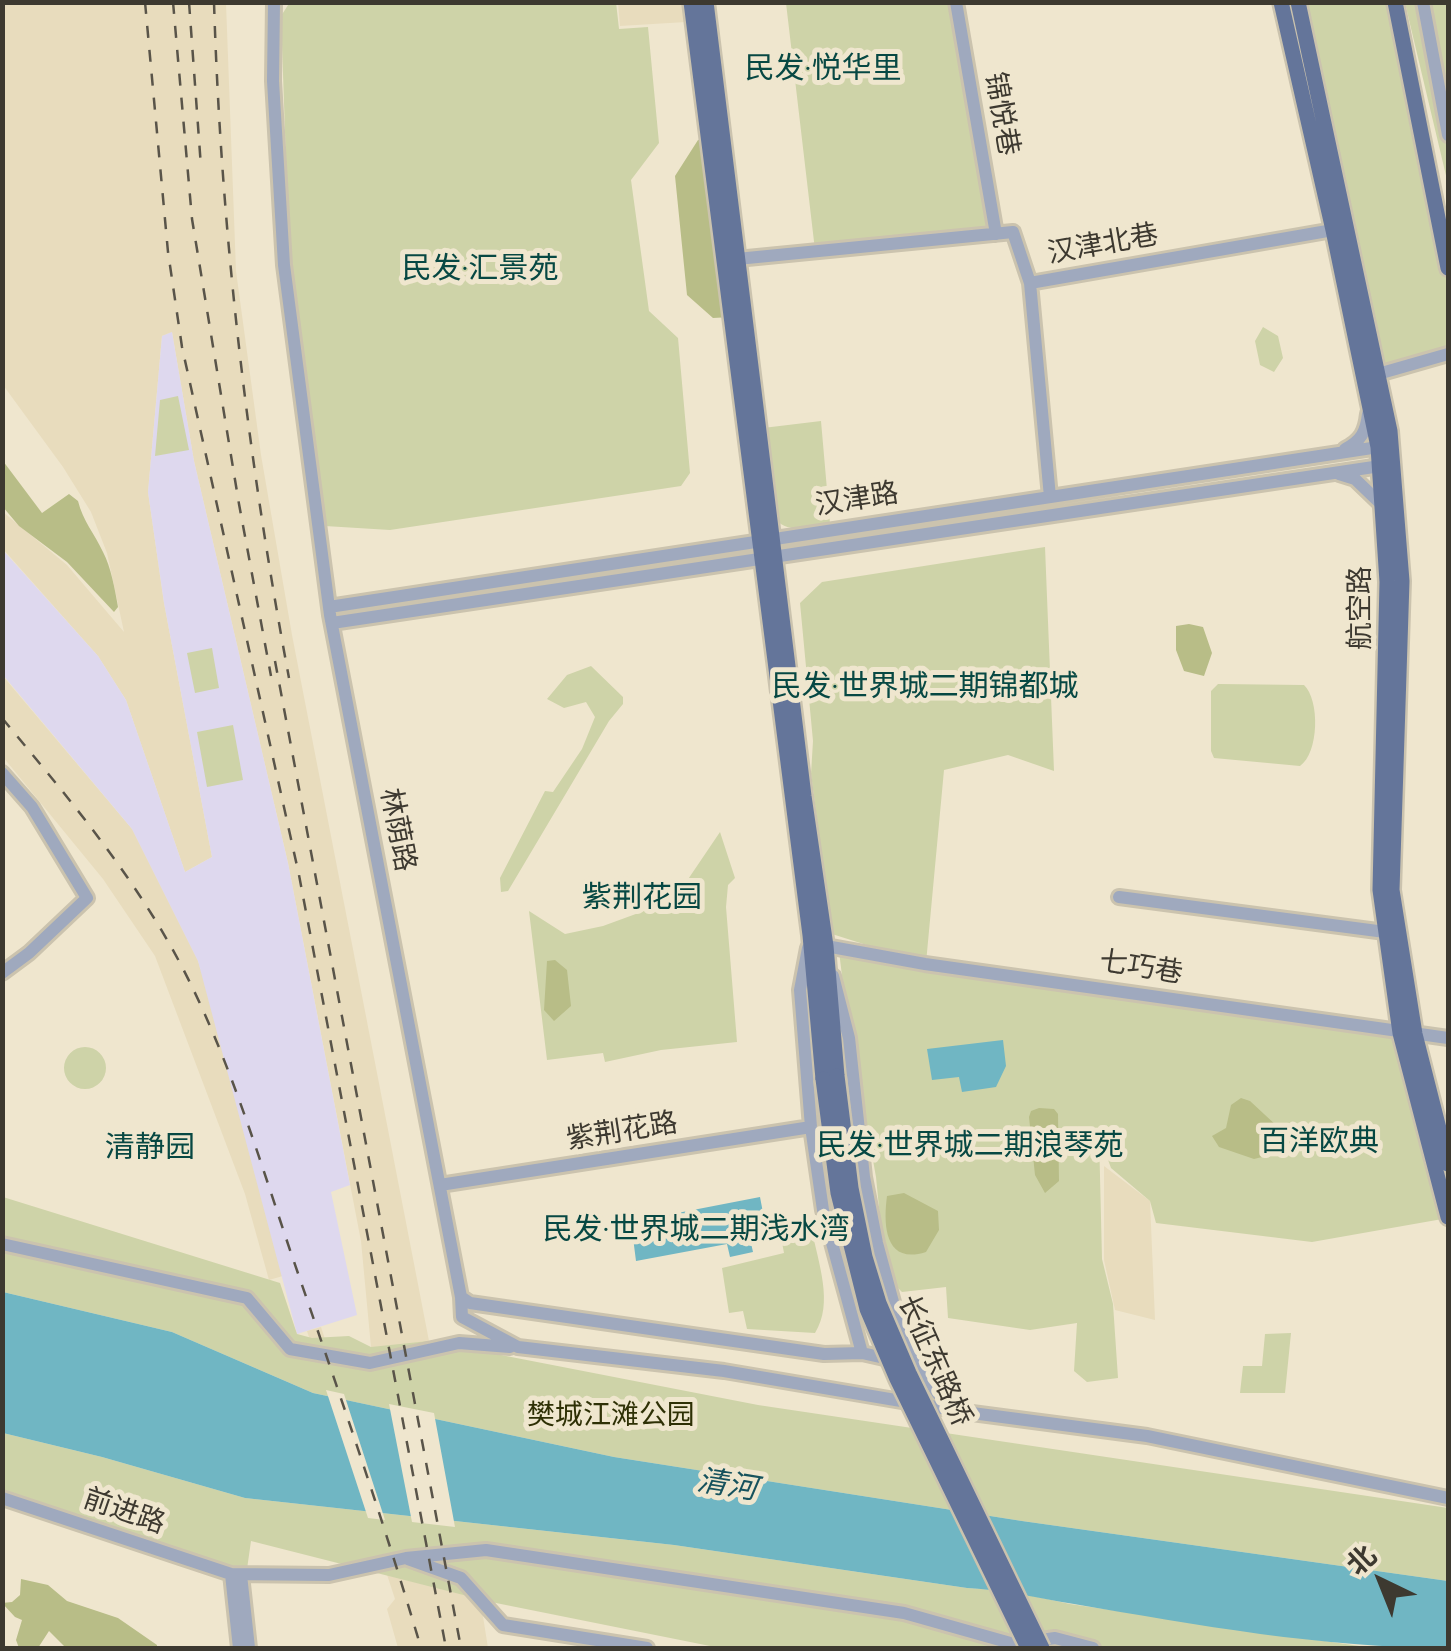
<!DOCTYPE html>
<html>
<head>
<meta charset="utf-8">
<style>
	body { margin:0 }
	#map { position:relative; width:1451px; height:1651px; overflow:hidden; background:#efe6ce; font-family:Manrope,"Noto Sans SC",sans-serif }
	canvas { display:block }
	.frame { position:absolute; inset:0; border:5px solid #3d3930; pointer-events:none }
	.north { position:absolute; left:1331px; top:1531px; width:100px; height:100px; -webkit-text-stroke:8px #efe6ce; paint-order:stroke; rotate:317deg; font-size:28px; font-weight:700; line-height:40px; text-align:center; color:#3d3930 }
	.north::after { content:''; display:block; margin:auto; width:35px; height:45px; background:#3d3930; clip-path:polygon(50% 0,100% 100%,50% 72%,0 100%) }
</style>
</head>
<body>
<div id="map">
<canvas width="1451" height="1651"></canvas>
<div class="frame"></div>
<div class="north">北</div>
</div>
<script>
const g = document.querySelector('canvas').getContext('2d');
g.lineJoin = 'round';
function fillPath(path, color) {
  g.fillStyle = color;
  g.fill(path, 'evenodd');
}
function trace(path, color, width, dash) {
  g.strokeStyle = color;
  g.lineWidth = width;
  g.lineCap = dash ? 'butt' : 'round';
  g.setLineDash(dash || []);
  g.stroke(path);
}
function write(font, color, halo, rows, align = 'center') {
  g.font = font + ' Manrope,"Noto Sans SC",sans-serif';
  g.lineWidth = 10;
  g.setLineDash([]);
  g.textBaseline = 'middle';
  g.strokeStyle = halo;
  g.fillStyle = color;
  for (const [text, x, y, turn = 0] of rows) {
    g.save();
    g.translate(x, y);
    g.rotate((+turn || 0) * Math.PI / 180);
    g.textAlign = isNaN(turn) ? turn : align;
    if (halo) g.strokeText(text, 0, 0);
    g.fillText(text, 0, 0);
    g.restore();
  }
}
fillPath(new Path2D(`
	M3,3H226L236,271L261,455L292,635L429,1341L422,1348L465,1586L482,1610L488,1648H398L387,1609L395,1599L307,1331L321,1327L403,1574L421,1571L380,1355L371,1347L361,1241L288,863L194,461L172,332L162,336L148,492L164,603L212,857L185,872L126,700L98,656L3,549V512L67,565L124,632L107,553L91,512L63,467L3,385Z
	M618,3H684L686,22L620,26Z
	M2,675L132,829L198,961L310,1268L269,1280L245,1194L155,956L103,879L3,757Z
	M1104,1166L1150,1201L1155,1320L1115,1310L1104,1260Z`), '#e8dcbd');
fillPath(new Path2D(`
	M172,332L194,461L288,863L350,1185L331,1192L357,1315L297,1334L198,961L132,829L3,675L2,549L98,656L126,700L185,872L212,857L164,603L148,492L162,336Z`), '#ded8ee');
fillPath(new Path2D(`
	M290,2H616L619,29L648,27L659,143L631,180L649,311L678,338L690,473L681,486L390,530L325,526L290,277L281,16Z
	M786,3H955L992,231L815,250Z
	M1297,3H1395L1448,268V354L1378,374Z
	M1405,3H1448V184Z
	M1263,327L1278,336L1283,358L1274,372L1260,365L1255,341Z
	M178,396L189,450L155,456L160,400Z
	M821,421L830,524C807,527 787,536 772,515L763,428Z
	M1045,547L1054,771L1008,755L944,770L926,963L1400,1033L1448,1218L1312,1242L1156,1223L1150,1201L1111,1168L1099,1135L1102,1259L1113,1304L1118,1378L1087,1382L1074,1371L1077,1323L1030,1330L948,1318L946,1287L902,1292L893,1283L882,1238L876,1177L846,1009L839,951L917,961L832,934L811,774L813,741L800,603L822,582Z
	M212,648L219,688L195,693L187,653Z
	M591,666L623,697V704L609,721L508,891L501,892L500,878L545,791L553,792L582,749L595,717L586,702L564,708L547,699L567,675Z
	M1218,684L1304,685C1320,700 1319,753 1300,766L1214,758L1211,751V691Z
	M233,725L243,780L207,787L197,732Z
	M720,832L735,878L728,885L726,907L737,1042L661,1050L605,1062L603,1053L547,1060L529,911L565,934L603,926L674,900Z
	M64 1068a21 21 0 1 1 42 0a21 21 0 1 1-42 0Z
	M3,1197L280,1283L297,1334L312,1338L349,1336L371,1347L429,1341L758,1405L1448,1508V1581L1022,1521L614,1457L313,1393L172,1332L3,1292Z
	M812,1230C818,1263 834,1303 815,1333L747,1329L743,1311L729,1313L722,1268L784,1253L781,1237Z
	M1291,1333L1285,1393H1240L1243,1366H1262L1265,1334Z
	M3,1433L102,1457L245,1498L674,1545L967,1588L1010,1591L1070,1604L1373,1648H720L491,1602L251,1541L246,1576L3,1498Z`), '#ced3a8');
fillPath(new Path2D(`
	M709,138L731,317L713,318L687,295L675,176L698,140Z
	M3,461L42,513L69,494L78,501C83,521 94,533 103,552C111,567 115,590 118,607L114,612L67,562L19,526L3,507Z
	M1189,624L1203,627L1212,653L1204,676L1184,671L1176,650V626Z
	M555,960L567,970L571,1006L554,1021L544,1010L547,961Z
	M1241,1098L1250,1101L1278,1127L1270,1148L1262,1157L1254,1159L1219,1147L1212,1136L1226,1128L1231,1105Z
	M1039,1108L1054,1109L1058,1114L1059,1181L1045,1193L1035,1175L1029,1117L1031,1111Z
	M904,1193L938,1211L939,1230L926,1252C885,1265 883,1226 887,1196Z
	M21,1579L48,1585L67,1601L118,1618L157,1645V1648H66L49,1631L38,1648H19L16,1640L22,1620L15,1617L2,1603L12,1602L20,1595Z`), '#b8bd87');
fillPath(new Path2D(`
	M1003,1040L1006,1066L996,1087L962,1092L959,1077L932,1080L927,1049Z
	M760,1197L765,1223L747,1226L753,1252L730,1257L727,1244L636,1261L631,1222Z
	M3,1292L172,1332L313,1393L614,1457L1022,1521L1448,1581V1648C1323,1648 1197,1625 1074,1604C1037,1598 1004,1590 967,1588L674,1545L245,1498L102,1457L3,1433Z`), '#70b6c3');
fillPath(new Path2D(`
	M326,1390L344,1394L385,1520L368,1518Z
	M389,1404L434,1413L455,1527L412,1522Z`), '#efe6ce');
const minor = new Path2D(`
	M274,2L273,81L284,265L330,615L461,1297L470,1303L824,1354L862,1353L920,1366L896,1313L877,1243L864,1177L849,1038L833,976
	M956,2L996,234
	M1423,2L1448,135
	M737,259L1013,232L1030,283L1333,230
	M1030,283L1050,497
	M1378,374L1448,354
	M1345,449C1361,441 1366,432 1368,414
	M1339,474L1355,479L1382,505
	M329,607L1385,446
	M332,623L1387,465
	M2,773L32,807L87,898L29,953L2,973
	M1119,897L1385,932
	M826,946L925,964L1448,1038
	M808,948L800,990L811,1127L823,1210L862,1353
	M440,1185L811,1127
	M2,1244L247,1298L290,1349L370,1363L459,1343L510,1347
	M461,1297L462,1317L518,1347L724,1371L972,1413L1147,1436L1448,1498
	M920,1366L938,1394L957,1408
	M2,1498L231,1574L329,1575L406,1558L486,1550L904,1613L1014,1644L1055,1638L1093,1648
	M408,1559L461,1578L503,1625L647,1648
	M231,1574L239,1648
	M241,1575L249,1648`);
const major = new Path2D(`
	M691,2L810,935L823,1079
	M706,2L804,796L826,946L837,1076
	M1281,2L1333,230L1378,447L1387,582L1380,890L1400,1033L1448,1217
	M1298,2L1390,431L1402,581L1392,890L1415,1034L1448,1164
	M1395,2L1448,268`);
trace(minor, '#cbc3ae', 18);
trace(major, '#cbc3ae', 20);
trace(minor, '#9fa9be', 12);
trace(major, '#64759a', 15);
trace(new Path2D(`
	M145,2L168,252L182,347L299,875L446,1648
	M173,2L192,219L239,504L271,676
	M189,2L201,167
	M214,2C221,230 247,454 289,678
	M275,661L461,1648
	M2,718C67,796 132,873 180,963C228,1054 258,1155 291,1253C336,1384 382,1515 421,1648`), '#595449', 2.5, [12, 12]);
const majorBridge = new Path2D(`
	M837,1076L851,1188L865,1257L879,1303L909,1373L1042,1648
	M823,1079L838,1193L867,1309L897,1379L1028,1648`);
trace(majorBridge, '#cbc3ae', 20, []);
trace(majorBridge, '#64759a', 15);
write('28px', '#3d3930', '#efe6ce', [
	["锦悦巷",1001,114,80],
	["汉津北巷",1103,245,-10],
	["汉津路",857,500,-9],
	["航空路",1361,608,-90],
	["林荫路",397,830,79],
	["七巧巷",1141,968,9],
	["紫荆花路",622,1132,-9],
	["长征东路桥",934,1361,66],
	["前进路",124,1512,19]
]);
write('28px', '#2e3005', '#efe6ce', [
	["樊城江滩公园",611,1416]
]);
write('30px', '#074843', '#efe6ce', [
	["民发·悦华里",823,70],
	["民发·汇景苑",480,270],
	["民发·世界城二期锦都城",925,688],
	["紫荆花园",642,899],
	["百洋欧典",1319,1143],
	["民发·世界城二期浪琴苑",970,1147],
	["清静园",150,1149],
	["民发·世界城二期浅水湾",696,1231]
]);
write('italic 30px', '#16525d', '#efe6ce', [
	["清河",727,1486,9]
]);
</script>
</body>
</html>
